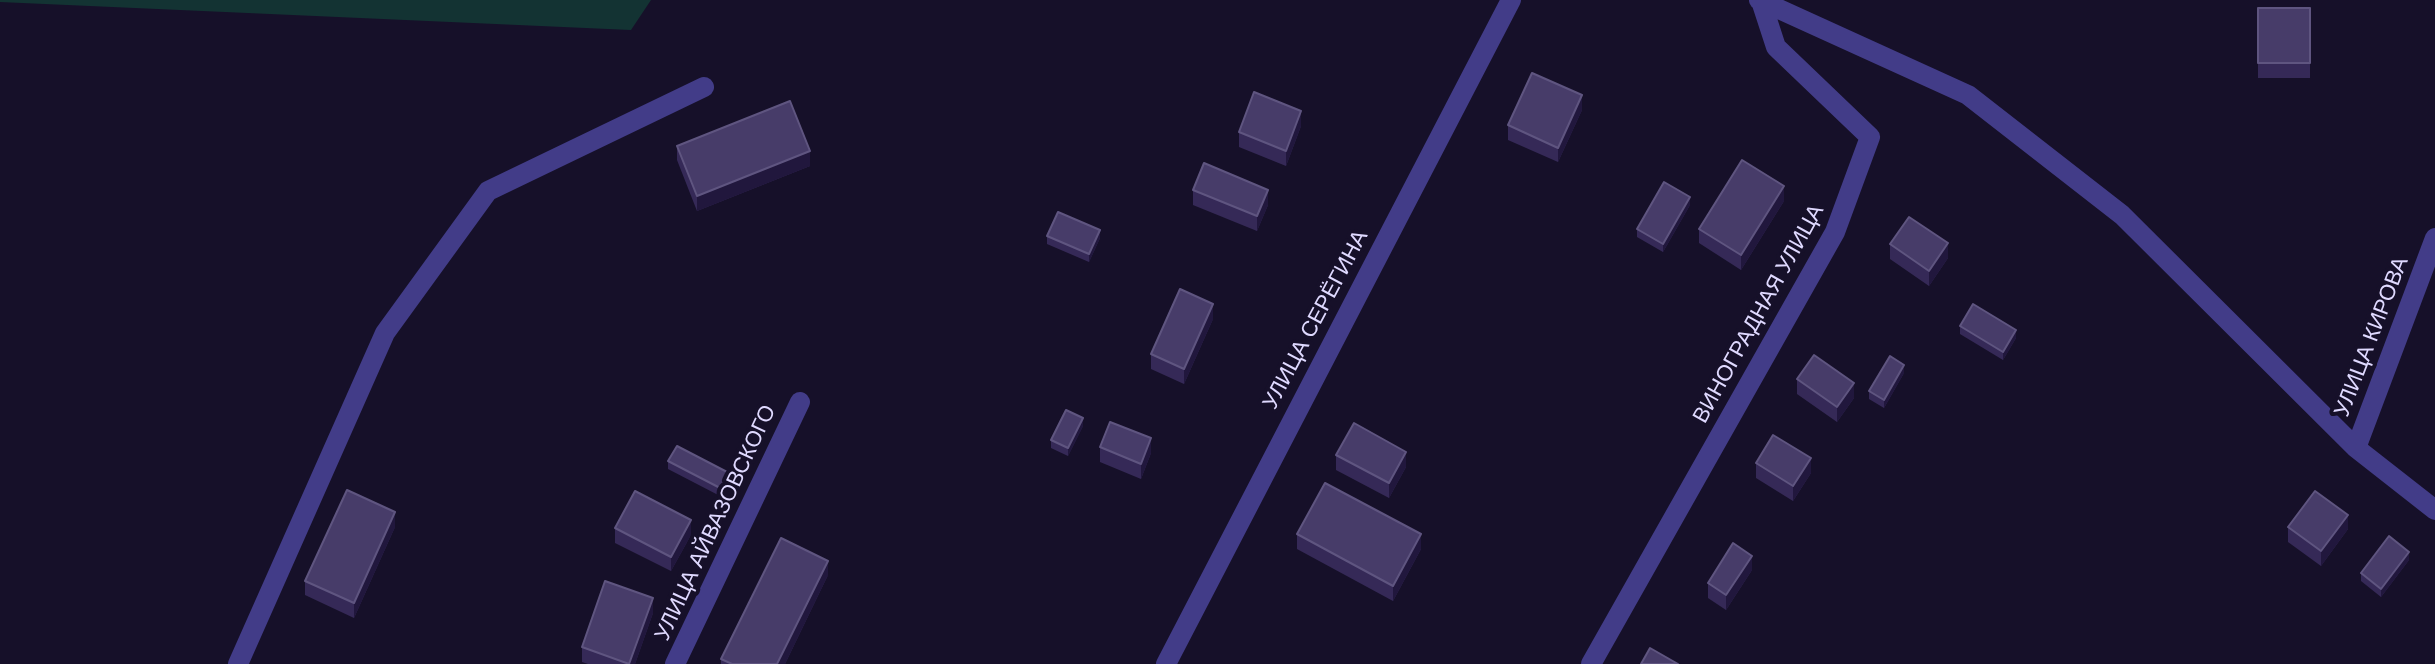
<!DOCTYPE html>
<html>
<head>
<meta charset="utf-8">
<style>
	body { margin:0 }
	canvas { display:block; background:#161029 }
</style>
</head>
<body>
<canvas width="2435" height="664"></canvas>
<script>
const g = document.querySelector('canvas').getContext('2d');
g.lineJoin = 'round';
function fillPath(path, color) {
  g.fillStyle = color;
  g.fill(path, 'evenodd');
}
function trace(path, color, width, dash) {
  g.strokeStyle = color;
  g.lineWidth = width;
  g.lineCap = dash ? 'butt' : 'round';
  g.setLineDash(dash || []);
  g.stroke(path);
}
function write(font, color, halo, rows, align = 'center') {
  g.font = font + ' Helvetica,sans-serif';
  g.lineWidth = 8;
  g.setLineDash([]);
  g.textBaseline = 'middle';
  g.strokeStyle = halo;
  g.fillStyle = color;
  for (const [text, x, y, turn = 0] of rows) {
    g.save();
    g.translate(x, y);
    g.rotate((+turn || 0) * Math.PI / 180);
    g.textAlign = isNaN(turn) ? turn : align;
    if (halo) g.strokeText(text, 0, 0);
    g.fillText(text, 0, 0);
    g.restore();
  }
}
fillPath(new Path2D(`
	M0,0H651L631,30L0,2Z`), '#133333');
trace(new Path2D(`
	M1759,0L1968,95L2122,215L2356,448
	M2435,238L2356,448L2435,510
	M238,664L385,333L488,191L704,87
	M675,664L800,402
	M1166,664L1511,0
	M1591,664L1835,232L1870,137L1776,47L1761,1`), '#423c88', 20);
fillPath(new Path2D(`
	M2258,8H2310V78H2258Z
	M1582,110L1558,162L1508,140V125Z
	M1301,126L1286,166L1239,147V132Z
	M677,146L810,166L697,211L677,160Z
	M1193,190L1268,205L1257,231L1193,205Z
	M1784,201L1741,270L1699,243V229Z
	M1690,205L1663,252L1637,237V229Z
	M1047,236L1100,238L1089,262L1047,244Z
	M1890,244L1948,258L1929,286L1890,259Z
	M1213,319L1184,384L1151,369V354Z
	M1960,326L2016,338L2003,360L1960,334Z
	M1904,373L1884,408L1869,399V391Z
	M1797,379L1854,398L1837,422L1797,394Z
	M1083,426L1068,456L1051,448V440Z
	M1100,447L1151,453L1141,479L1100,462Z
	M1336,455L1406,467L1389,498L1336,470Z
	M668,461L729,481L722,497L668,469Z
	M1756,463L1811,473L1793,501L1756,478Z
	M395,527L354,618L305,595V581Z
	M2288,527L2348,529L2321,566L2288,542Z
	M615,528L691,535L671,571L615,543Z
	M1297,534L1421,549L1393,601L1297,549Z
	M2409,560L2381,597L2361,581V573Z
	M1752,570L1726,610L1708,598V583Z
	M828,575L785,664H721V659Z
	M653,613L635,664H588L582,662V647Z`), '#352957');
fillPath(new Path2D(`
	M1582,95V110L1558,162V148Z
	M1301,111V126L1286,166V151Z
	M810,151V166L697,211V196Z
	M1784,186V201L1741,270V255Z
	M1268,190V205L1257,231V216Z
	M1690,197V205L1663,252V244Z
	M1100,230V238L1089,262V254Z
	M1948,243V258L1929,286V271Z
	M1213,304V319L1184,384V369Z
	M2016,330V338L2003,360V352Z
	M1904,365V373L1884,408V400Z
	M1854,383V398L1837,422V407Z
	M1083,418V426L1068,456V448Z
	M1151,438V453L1141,479V464Z
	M1406,452V467L1389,498V483Z
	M1811,458V473L1793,501V486Z
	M729,473V481L722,497V489Z
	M395,512V527L354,618V603Z
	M2348,515V529L2321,566V551Z
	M691,520V535L671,571V557Z
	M1421,534V549L1393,601V586Z
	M2409,552V560L2381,597V589Z
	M1752,556V570L1726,610V595Z
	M828,561V575L785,664H777Z
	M653,598V613L635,664H629Z`), '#21173d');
const building = new Path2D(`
	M2258,8H2310V63H2258Z
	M1532,73L1582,95L1558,148L1508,125Z
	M1254,92L1301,111L1286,151L1239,132Z
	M790,101L810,151L697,196L677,146Z
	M1742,160L1784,186L1741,255L1699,229Z
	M1204,163L1268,190L1257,216L1193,190Z
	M1664,182L1690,197L1663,244L1637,229Z
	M1058,212L1100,230L1089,254L1047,236Z
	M1909,217L1948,243L1929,271L1890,244Z
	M1180,289L1213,304L1184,369L1151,354Z
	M1973,304L2016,330L2003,352L1960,326Z
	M1814,355L1854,383L1837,407L1797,379Z
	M1890,356L1904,365L1884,400L1869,391Z
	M1066,410L1083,418L1068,448L1051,440Z
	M1110,422L1151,438L1141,464L1100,447Z
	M1354,423L1406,452L1389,483L1336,455Z
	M1773,435L1811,458L1793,486L1756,463Z
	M677,446L729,473L722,489L668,461Z
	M1325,483L1421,534L1393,586L1297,534Z
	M347,490L395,512L354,603L305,581Z
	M635,491L691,520L671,557L615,528Z
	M2315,491L2348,515L2321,551L2288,527Z
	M2389,536L2409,552L2381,589L2361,573Z
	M781,538L828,561L777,664H732L721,659Z
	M1733,543L1752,556L1726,595L1708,583Z
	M605,581L653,598L629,664L582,647Z
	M1650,648L1678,664H1641Z`);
fillPath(building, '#473c69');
trace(building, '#5f5580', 2);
write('22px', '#dfd9ff', '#161029', [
	["ВИНОГРАДНАЯ УЛИЦА",1759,314,-61],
	["УЛИЦА СЕРЁГИНА",1316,320,-62],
	["УЛИЦА КИРОВА",2372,337,-69],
	["УЛИЦА АЙВАЗОВСКОГО",716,523,-65]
]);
</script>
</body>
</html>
